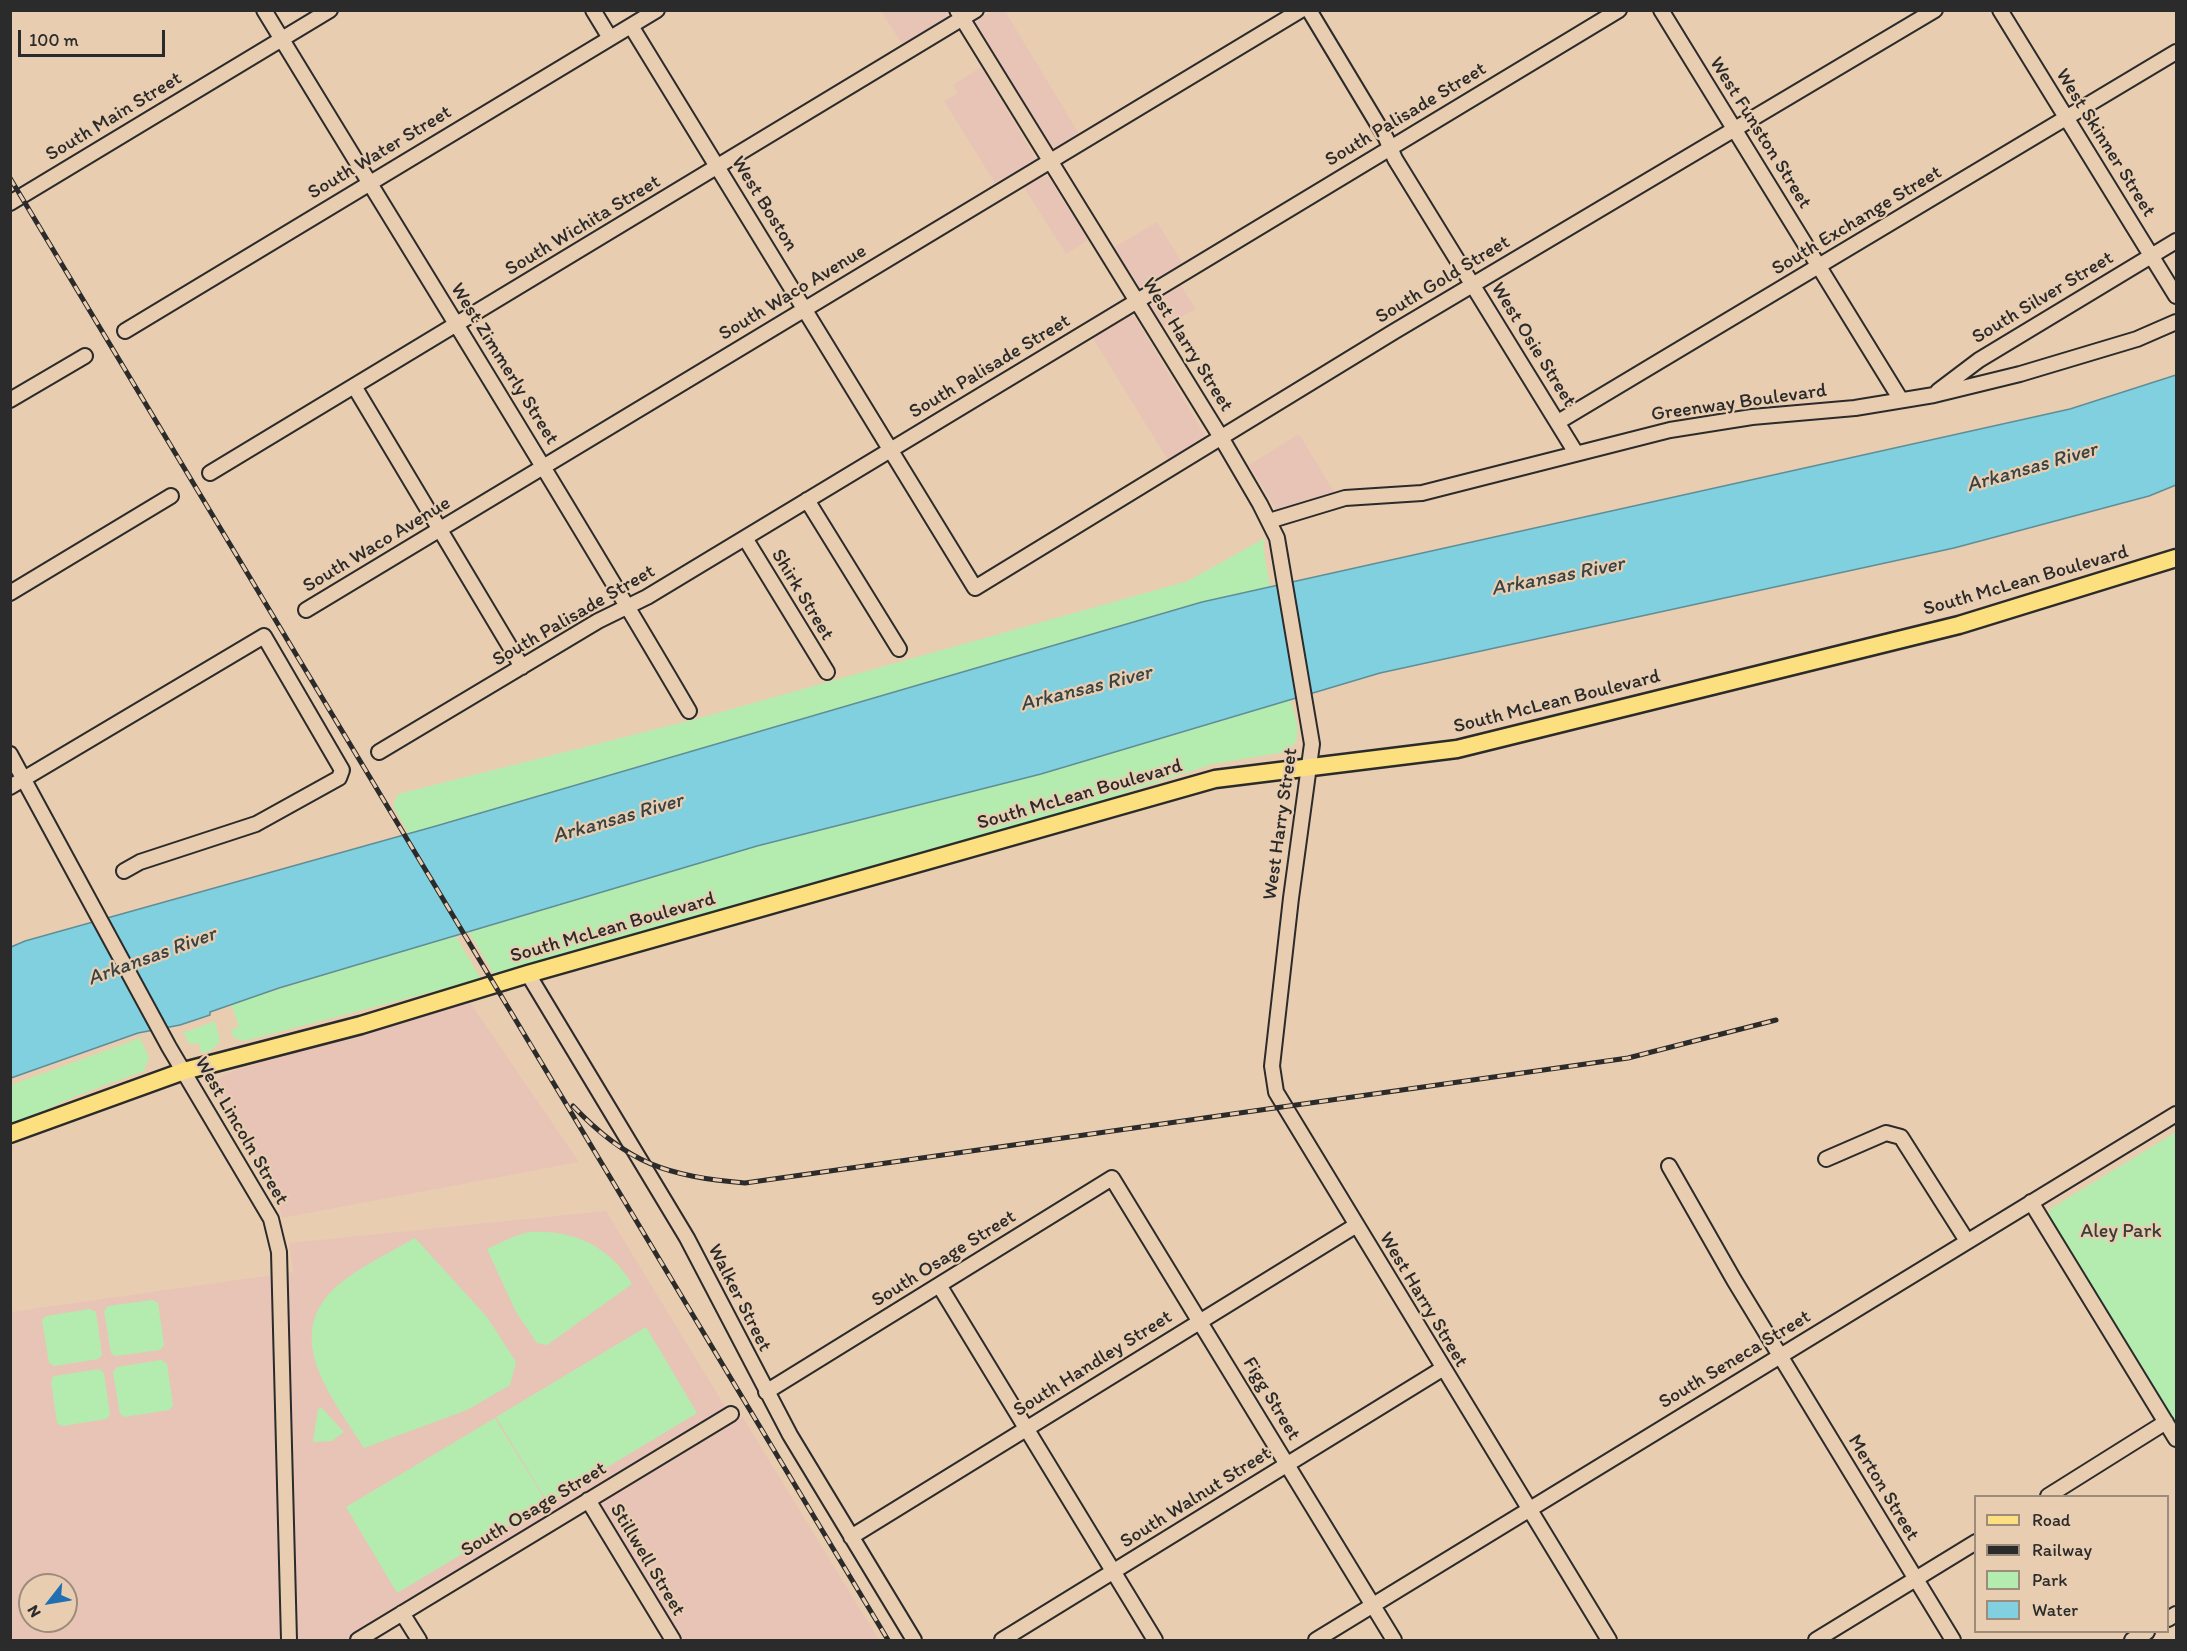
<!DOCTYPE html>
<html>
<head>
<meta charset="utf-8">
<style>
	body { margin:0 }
	#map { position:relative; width:2187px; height:1651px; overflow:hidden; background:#e9cdb0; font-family:Itim,sans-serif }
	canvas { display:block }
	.frame { position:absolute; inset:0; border:12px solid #2b2b2b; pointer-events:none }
	.legend { position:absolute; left:1974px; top:1495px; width:195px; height:138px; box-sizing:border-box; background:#e9cdb0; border:2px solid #9d8c7b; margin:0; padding:8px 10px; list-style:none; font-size:18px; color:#2b2b2b }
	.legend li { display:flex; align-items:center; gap:12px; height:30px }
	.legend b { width:30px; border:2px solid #9d8c7b }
	.north { position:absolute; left:18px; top:1573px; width:60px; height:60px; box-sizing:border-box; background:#e9cdb0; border:2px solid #9d8c7b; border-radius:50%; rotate:239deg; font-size:16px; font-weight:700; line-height:24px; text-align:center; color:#2b2b2b }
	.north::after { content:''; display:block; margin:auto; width:21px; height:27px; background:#1f6fb2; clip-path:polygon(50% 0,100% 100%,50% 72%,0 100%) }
	.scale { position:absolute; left:18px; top:30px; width:147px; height:27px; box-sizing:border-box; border:3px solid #2b2b2b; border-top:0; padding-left:8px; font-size:18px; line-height:21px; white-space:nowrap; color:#2b2b2b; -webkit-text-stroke:4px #e9cdb0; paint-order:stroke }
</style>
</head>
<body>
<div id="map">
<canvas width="2187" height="1651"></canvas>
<div class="frame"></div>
<ul class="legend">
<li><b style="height:8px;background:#fce080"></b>Road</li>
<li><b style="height:8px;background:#2b2b2b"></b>Railway</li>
<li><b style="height:16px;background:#b4ecaf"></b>Park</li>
<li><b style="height:16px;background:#81d0df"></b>Water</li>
</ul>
<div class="north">N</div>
<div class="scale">100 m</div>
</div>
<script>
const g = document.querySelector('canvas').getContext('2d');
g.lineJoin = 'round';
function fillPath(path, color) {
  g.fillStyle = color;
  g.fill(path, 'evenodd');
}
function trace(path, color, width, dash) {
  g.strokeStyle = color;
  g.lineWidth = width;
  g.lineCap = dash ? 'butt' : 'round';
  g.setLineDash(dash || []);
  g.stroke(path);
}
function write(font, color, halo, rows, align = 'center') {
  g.font = font + ' Itim,sans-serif';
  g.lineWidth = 4.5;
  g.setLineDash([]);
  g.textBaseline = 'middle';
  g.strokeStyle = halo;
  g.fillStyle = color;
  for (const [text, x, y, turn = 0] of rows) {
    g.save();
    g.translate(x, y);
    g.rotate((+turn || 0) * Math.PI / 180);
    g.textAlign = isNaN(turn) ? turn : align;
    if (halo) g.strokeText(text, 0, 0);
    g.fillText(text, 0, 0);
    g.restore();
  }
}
fillPath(new Path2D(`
	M881,11H946L949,19L905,49Z
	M992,11H1005L1081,137L1060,149L1051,146L976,24V20Z
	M981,67L1036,159V163L998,188L944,101L958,93L953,85Z
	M1039,176L1049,177L1088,240L1066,254L1023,186Z
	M1157,222L1184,266L1146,289H1141L1113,248Z
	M1180,284L1196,309L1163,327L1150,305L1152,301Z
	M1130,315L1135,317L1206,437L1207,441L1171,465L1092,337Z
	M1299,434L1336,495L1282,511L1276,509L1249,465Z
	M469,1001L579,1162L282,1218L274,1189L263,1167L217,1095L214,1086L217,1079L233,1071Z
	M606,1211L726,1408L349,1640H11L10,1312L293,1272L289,1243ZM30,1585H66V1621H30Z
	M742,1416L879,1640H681L601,1508L605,1499Z`), '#e8c4b6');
fillPath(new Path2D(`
	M1265,538L1263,546L1270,587L1202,602L409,834L393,806L398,794L696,719L1188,581Z
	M1290,698C1295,718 1306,739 1286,752L1213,764L1040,821L494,974L469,932L757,846L1041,774Z
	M455,935L481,979L244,1041L233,1037L231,1029L239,1027L231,1004Z
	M215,1021L220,1041L212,1050L201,1053L199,1043L190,1044L183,1033Z
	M140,1038L149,1057L144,1071L78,1095L11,1126V1085Z
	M2176,1132V1428L2048,1217L2050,1209Z
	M530,1232C574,1230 609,1246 632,1284L547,1345L537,1343L516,1312L487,1249L515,1236Z
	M415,1238L487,1317L516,1362L510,1385L467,1410L364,1448C335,1401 279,1337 337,1286C359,1267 389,1253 415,1238Z
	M152,1300L158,1303L164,1345L160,1350L115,1356L111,1353L104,1311L108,1306Z
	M90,1309L96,1312L102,1355L98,1359L54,1366L49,1363L42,1320L46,1316Z
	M646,1327L697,1413L548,1503L496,1417Z
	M161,1360L167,1364L173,1406L169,1410L124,1417L120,1414L113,1372L117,1367Z
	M99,1369L104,1373L110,1415L106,1419L62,1426L57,1423L51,1381L54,1376Z
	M322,1408L344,1432L332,1441L313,1442L318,1409Z
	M495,1418L547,1503L397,1593L346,1507Z`), '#b4ecaf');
const water = new Path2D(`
	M2176,375V485L2149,496L1954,548L1380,673L1041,774L757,846L279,988L210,1012V1015L180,1025L138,1033L11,1078V947L25,941L436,826L1202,602L2070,409Z`);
fillPath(water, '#81d0df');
trace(water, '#5f8e97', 1.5);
const minor = new Path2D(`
	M264,10C406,244 551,475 689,711
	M593,10L610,38
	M957,10L1222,439L1260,504L1277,538L1312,744L1291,898L1272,1066L1276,1092L1609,1640
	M1309,10L1386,138L1395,159L1576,453
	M1661,10L1901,400
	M2000,10L2176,296
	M631,26L975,588L1395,331L1935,10
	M10,203L330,10
	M125,331L657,10
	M354,386L522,667
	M1938,391L1979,360L2176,241
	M10,400L85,356
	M1558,422L2176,52
	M210,473L976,10
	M807,500L899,649
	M1269,521L1345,498L1422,493L1670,430L1752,417L1855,408L1934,395L2020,374L2137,339L2176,322
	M745,538L827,672
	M10,593L171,496
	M306,610L1301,10
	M379,752L598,621L647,597L1619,10
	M10,754L169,1047L271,1219L279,1252L289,1640
	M10,787L264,636L342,770L339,778L256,824L140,862L124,871
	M528,974L687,1238L790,1435L914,1640
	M1826,1159L1886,1133L1901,1137L1967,1241
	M1669,1166L1734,1280L1953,1640
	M2031,1202L2176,1439
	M939,1285L1155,1640
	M766,1392L1112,1178L1394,1640
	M2048,1496L2166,1422
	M588,1500L673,1640
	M851,1537L1355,1226
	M402,1613L419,1640
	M2168,1619L2176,1614
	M358,1640L731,1414
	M1002,1640L1442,1369
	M1316,1640L2176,1114
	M1816,1640L1976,1542
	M2132,1640L2147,1632`);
const major = new Path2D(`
	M10,1134L184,1071L361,1025L528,974L1215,779L1457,749L1959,625L2176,558`);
trace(minor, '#2b2b2b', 18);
trace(major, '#2b2b2b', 21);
trace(minor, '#e9cdb0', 14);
trace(major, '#fce080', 16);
const rail = new Path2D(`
	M10,178L888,1640
	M573,1106C628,1164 667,1176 745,1183L1628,1058L1776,1020`);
trace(rail, '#2b2b2b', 5);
trace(rail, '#e9cdb0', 3, [9]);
write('20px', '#2b2b2b', '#e9cdb0', [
	["South Palisade Street",1406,115,-31],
	["South Main Street",114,117,-31],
	["West Funston Street",1760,133,58],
	["West Skinner Street",2105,143,58],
	["South Water Street",380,153,-31],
	["West Boston",764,204,58],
	["South Exchange Street",1857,221,-31],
	["South Wichita Street",583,226,-31],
	["South Gold Street",1443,280,-31],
	["South Waco Avenue",793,293,-31],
	["South Silver Street",2043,298,-31],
	["West Harry Street",1187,345,58],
	["West Osie Street",1533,345,58],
	["West Zimmerly Street",504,364,58],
	["South Palisade Street",990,367,-31],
	["Greenway Boulevard",1739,403,-8],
	["South Waco Avenue",377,545,-31],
	["South McLean Boulevard",2026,581,-16],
	["Shirk Street",802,595,59],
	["South Palisade Street",574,616,-30],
	["South McLean Boulevard",1557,702,-14],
	["South McLean Boulevard",1080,795,-16],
	["West Harry Street",1281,824,-82],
	["South McLean Boulevard",613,928,-16],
	["West Lincoln Street",241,1131,60],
	["South Osage Street",944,1259,-32],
	["Walker Street",739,1298,63],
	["West Harry Street",1423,1300,59],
	["South Seneca Street",1735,1360,-31],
	["South Handley Street",1093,1364,-32],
	["Figg Street",1271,1399,59],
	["Merton Street",1883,1488,59],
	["South Walnut Street",1196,1498,-32],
	["South Osage Street",534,1510,-31],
	["Stillwell Street",647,1560,59]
]);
write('20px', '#393e38', '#e9cdb0', [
	["Aley Park",2121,1232]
]);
write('italic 21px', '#384446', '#e9cdb0', [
	["Arkansas River",2032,468,-16],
	["Arkansas River",1558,577,-11],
	["Arkansas River",1086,689,-14],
	["Arkansas River",618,819,-16],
	["Arkansas River",152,957,-20]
]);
</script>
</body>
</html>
